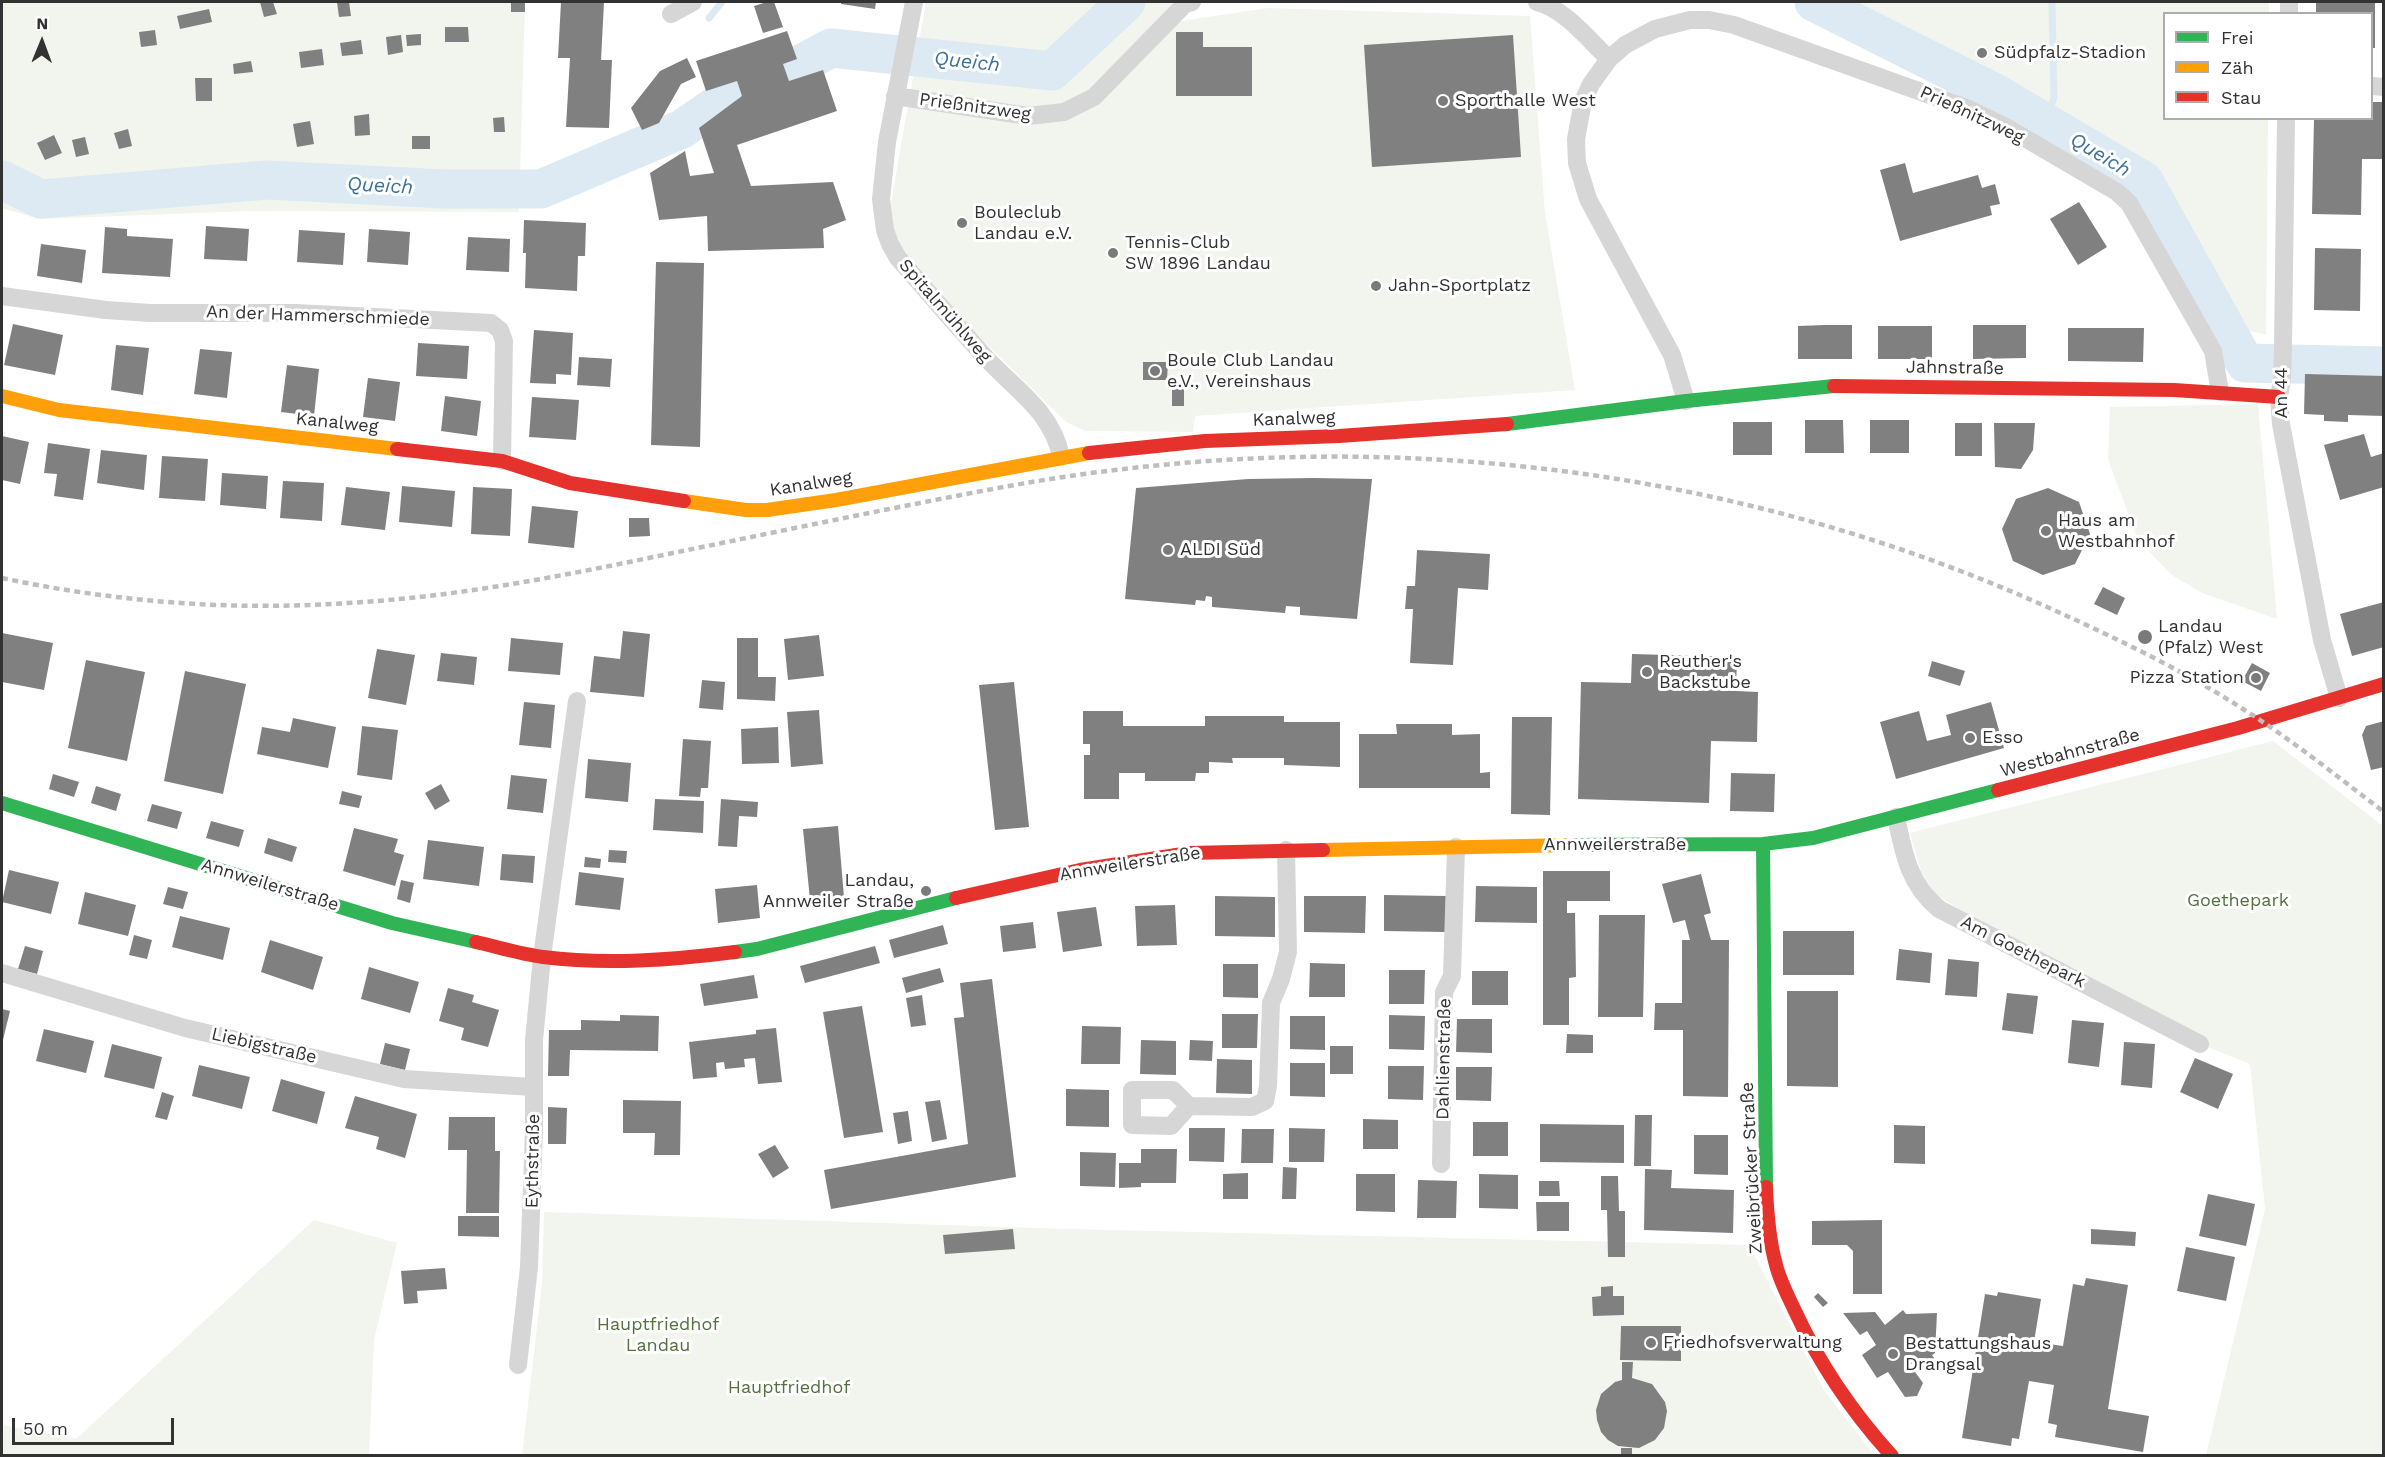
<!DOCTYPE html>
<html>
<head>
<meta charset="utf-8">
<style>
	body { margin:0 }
	#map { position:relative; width:2385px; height:1457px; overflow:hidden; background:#fff; font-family:"Work Sans",sans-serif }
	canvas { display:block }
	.frame { position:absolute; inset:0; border:3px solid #323232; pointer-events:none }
	.legend { position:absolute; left:2163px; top:12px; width:210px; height:108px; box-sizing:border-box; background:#fff; border:2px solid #adadad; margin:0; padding:8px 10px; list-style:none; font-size:18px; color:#323232 }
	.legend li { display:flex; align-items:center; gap:12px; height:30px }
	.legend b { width:30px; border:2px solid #adadad }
	.north { position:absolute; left:12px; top:12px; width:60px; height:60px; -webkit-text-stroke:4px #fff; paint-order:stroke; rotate:1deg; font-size:16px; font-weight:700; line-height:24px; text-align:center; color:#323232 }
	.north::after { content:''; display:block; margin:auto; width:21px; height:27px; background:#323232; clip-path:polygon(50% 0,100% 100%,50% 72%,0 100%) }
	.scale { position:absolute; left:12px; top:1418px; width:162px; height:27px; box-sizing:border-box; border:3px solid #323232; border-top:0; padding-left:8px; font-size:18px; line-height:21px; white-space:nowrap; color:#323232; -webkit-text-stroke:4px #fff; paint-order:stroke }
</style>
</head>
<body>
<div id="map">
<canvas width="2385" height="1457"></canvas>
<div class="frame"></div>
<ul class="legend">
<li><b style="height:8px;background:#30b455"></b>Frei</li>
<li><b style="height:8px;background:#ff9f0a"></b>Zäh</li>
<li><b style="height:8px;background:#e5322d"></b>Stau</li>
</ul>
<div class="north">N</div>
<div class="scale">50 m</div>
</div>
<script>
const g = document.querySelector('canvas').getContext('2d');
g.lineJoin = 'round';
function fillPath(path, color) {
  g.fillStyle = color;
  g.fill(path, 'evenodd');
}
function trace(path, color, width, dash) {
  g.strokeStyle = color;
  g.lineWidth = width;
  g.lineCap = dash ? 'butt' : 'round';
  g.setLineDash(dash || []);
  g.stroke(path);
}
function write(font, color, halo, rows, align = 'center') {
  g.font = font + ' "Work Sans",sans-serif';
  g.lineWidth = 6;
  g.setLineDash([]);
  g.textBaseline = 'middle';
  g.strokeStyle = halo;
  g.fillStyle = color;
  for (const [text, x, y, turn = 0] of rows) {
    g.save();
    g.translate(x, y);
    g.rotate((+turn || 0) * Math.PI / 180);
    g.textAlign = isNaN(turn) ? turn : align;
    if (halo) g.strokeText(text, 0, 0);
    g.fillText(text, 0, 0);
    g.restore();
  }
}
fillPath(new Path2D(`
	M2,2H525L519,212L250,211L39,219L2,208Z
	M926,2H1174L1175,22L1268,8L1530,16L1545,213L1575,390L1195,416L1193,432L1085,431L1066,422L937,295L893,243L891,203Z
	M1830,2H2269V13L2164,14V118L2268,119L2266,335L2238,328L2149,170L2032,104Z
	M2258,404L2277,619L2202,593L2172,575L2138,540L2108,459L2110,407Z
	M2273,741L2383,826V1455H2206L2265,1209L2250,1064L2200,1044L2036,958L1935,894L1921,871L1910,833Z
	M544,1212L1068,1229L1749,1245L1823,1389L1875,1456H522L542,1284Z
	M314,1220L397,1243L374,1340L369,1455H2V1425L76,1439Z`), '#f1f5ed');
trace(new Path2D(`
	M709,18L722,2
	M2044,122L2054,98L2052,2`), '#ddeaf3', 7);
trace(new Path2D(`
	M1814,2L1997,94L2144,181L2245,363L2384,366
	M786,72L831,48L1052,71L1126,2
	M2,180L41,199L267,180L445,189H541L682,129L740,89`), '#ddeaf3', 39);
fillPath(new Path2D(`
	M260,2H273L277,14L264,17Z
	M337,2H349L351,16L339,17Z
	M511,2H525V12H511Z
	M561,2H604L601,60H612L609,128L566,127L570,58H558Z
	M767,2H774L783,27L763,33L754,6Z
	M841,2H876L875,9L841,4Z
	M2316,2H2375V48H2372V14H2316Z
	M209,9L212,22L180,29L177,16Z
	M445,27H468L469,42H445Z
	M155,30L157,45L141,47L139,32Z
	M787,31L797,59L783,64L789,81L823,70L837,111L737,145L751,186L833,182L846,220L823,229L824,248L708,251L707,216L659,220L650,173L685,151L690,176L714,173L699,128L742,96L737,81L706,91L696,61Z
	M1176,32H1203V47H1252V96H1176Z
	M421,34V45L407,46L406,35Z
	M401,35L403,52L388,55L386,37Z
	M1513,35L1521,157L1372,167L1364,45Z
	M361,40L363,54L342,56L340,43Z
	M322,49L324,65L301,68L299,52Z
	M687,58L696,77L681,84L659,123L642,130L631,108L660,71Z
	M251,61L253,72L234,74L233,64Z
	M195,78H212V101H196Z
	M2372,102H2384V159H2362L2361,215L2312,214L2314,118H2372Z
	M369,114L370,135L355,136L354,116Z
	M504,117L505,132H494L493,118Z
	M310,121L314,144L297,147L293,124Z
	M128,129L132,146L119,149L114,133Z
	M54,135L62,153L45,160L37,143Z
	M412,136H430V149H412Z
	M85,137L89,154L76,157L72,140Z
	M1905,163L1913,193L1978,175L1982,188L1995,184L2000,204L1990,206L1992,215L1900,241L1880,170Z
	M2079,202L2107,247L2078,265L2050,219Z
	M524,220L586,223L585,256H578L577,291L525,288L526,253H523Z
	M206,226L249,229L247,261L204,259Z
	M105,227L127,229V236L173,239L170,277L102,273Z
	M369,229L410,232L408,265L367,262Z
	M299,230L345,233L343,265L297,262Z
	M468,237L510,239L509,272L466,270Z
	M41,244L86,250L82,283L37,276Z
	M2315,248L2361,249L2360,311L2314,310Z
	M656,262L704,263L700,447L651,445Z
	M13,324L63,335L55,375L4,365Z
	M1825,325H1852V359H1798V326Z
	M1973,325H2026V358L1973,359Z
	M1878,326H1932V359H1878Z
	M2068,328H2144L2143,362L2068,361Z
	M534,330L573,333L571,375L556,374V384L530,383Z
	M418,343L469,346L467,379L416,376Z
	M116,345L149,348L143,395L111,390Z
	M200,349L232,352L227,398L194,394Z
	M579,357L612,359L610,387L577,385Z
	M1143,362H1168L1167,380H1143Z
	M287,365L319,369L314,416L281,412Z
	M2305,374L2384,376V416L2348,415V422L2324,421V415L2304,414Z
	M368,378L400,382L395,421L363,417Z
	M1172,389H1184V406H1172Z
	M445,396L481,401L477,436L441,431Z
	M532,397L579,400L576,440L529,437Z
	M1805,420H1843L1844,453H1805Z
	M1870,420H1909V453H1870Z
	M1733,422H1772V455H1733Z
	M1955,423H1982V456H1955Z
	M1994,423H2035L2033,450L2021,469L1995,467Z
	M2364,434L2371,457L2384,453V487L2340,500L2324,445Z
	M2,436L29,442L20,484L2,480Z
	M48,443L90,449L83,500L54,496L57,474L44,473Z
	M101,450L147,455L144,490L97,483Z
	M162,456L208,459L205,501L159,498Z
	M222,473L268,476L266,509L220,505Z
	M1313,478L1372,479L1357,619L1300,615V607L1286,606L1285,613L1212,607V597L1206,596L1205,601L1196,600L1195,605L1125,599L1136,488L1248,479Z
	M283,481L324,483L322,521L280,518Z
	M402,486L455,491L452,527L399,522Z
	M346,487L390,492L385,530L341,525Z
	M473,487L512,489L510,536L471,534Z
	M2048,488L2079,502L2090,534L2075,564L2043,575L2013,561L2002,529L2016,499Z
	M532,506L578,511L574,548L528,543Z
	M629,518H649L650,536L629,537Z
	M1417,550L1490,554L1488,590L1458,588L1453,665L1410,663L1413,609H1405L1407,586H1415Z
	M2103,587L2125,598L2117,615L2094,604Z
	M2384,602V647L2352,656L2340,614Z
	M623,631L650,634L644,697L590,692L594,656L620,659Z
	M2,633L53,643L44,690L2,682Z
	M819,635L824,676L788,680L784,639Z
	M511,638L563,643L560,675L508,671Z
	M737,638H758V677H776L775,701L737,699Z
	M377,649L415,655L406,705L368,698Z
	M441,653L477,657L474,685L437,681Z
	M1632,654L1737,657L1736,691L1758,692L1757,742L1711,741L1709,803L1578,799L1581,682L1631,683Z
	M86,660L145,672L127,761L68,748Z
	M1932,661L1965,671L1960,686L1928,676Z
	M2252,663L2270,673L2261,691L2242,681Z
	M185,671L246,684L223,794L164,781Z
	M702,680L725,682L723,710L699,708Z
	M1014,682L1029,827L995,830L979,685Z
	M524,702L555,705L551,748L519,745Z
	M1991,702L2004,748L1896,779L1880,722L1919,711L1927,741L1951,735L1946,715Z
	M819,710L823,764L791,767L787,712Z
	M1083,711H1123V726H1205V716H1284V722H1340V767L1284,765V758H1232L1233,763L1209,762V773H1196L1195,781H1145V773H1119V799H1084V755H1090V744H1083Z
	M1512,717H1552L1550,815L1511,814Z
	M293,718L336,727L328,768L257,754L262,727L290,732Z
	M2384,721V767L2371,770L2362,735L2366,726Z
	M1396,724H1452V735L1480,734V773L1490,772V788H1359V734H1397Z
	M362,726L398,730L392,780L357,775Z
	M778,727L779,763L742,764L741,729Z
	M683,739L711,741L708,788H701L700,797L679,796Z
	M588,759L631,763L628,802L585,798Z
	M1731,773L1775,774L1774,812L1730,811Z
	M53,774L79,782L74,797L49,789Z
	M511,775L547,779L543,813L507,809Z
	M441,784L450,801L435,810L425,793Z
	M96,786L121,794L116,811L91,803Z
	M342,791L362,796L359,808L339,804Z
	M655,799L704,801L703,833L653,830Z
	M721,799L758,802L757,817L739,816L737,847L718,846Z
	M152,804L182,812L177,829L147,821Z
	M211,821L244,830L239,847L206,838Z
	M838,826L844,897L810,900L803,829Z
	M354,828L398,839L394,852L404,855L395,886L343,871Z
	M268,838L297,847L292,862L264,853Z
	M428,840L484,847L479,886L423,879Z
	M609,850L627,851L626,863L608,862Z
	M502,854L535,856L533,883L500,880Z
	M585,857L601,859L600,868L584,867Z
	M9,870L59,882L51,914L2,902Z
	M1543,871H1610V901H1567V913H1575L1576,977L1569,978V1025H1543Z
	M579,872L624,878L620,910L575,905Z
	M1701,874L1711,913L1704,915L1711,940H1729L1728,1097L1683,1096V1030H1654L1655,1003H1682V940H1690L1685,920L1673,923L1662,884Z
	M401,880L414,883L410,903L397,899Z
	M757,885L760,918L718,923L715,889Z
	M1476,886L1537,887V923L1475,922Z
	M168,887L188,892L183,909L163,904Z
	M85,892L136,905L128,936L78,924Z
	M1384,895L1446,896L1445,932L1384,931Z
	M1215,896L1275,897V937L1215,936Z
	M1304,896H1366L1365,933L1304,932Z
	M1175,905L1177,945L1137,946L1135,906Z
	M1096,907L1102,946L1063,952L1057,912Z
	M1599,915H1645L1643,1017H1598Z
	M180,916L230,928L223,960L172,947Z
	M1033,922L1036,948L1003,952L1000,926Z
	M943,925L948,944L894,958L889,940Z
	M1783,931H1854V975H1783Z
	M134,935L152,940L147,959L129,955Z
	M270,940L323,957L313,990L261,972Z
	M25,946L43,951L37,974L18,969Z
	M875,946L880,963L805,983L800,966Z
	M1899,949L1932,953L1930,983L1896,980Z
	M1948,959L1979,962L1977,997L1945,995Z
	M1310,963L1345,964V997H1309Z
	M1223,964H1258V998L1223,997Z
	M369,967L419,982L410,1013L361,999Z
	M940,968L944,982L906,993L902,978Z
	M1389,970H1425L1424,1004H1389Z
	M1472,971H1508V1005H1472Z
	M754,975L758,998L704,1006L700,984Z
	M992,979L1016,1177L831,1209L824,1170L968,1144L954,1018L964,1017L960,983Z
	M448,988L474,995L472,1002L499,1010L488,1047L461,1040L464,1028L439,1021Z
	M1787,991H1838V1087L1787,1086Z
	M2007,993L2038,996L2033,1034L2002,1030Z
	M922,995L926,1025L911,1027L906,998Z
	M862,1006L883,1132L844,1138L823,1012Z
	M2,1009L10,1011L2,1044Z
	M1222,1014H1258L1257,1048H1222Z
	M620,1015L659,1016L658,1051L570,1050L569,1076H548L549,1030H581V1020L620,1021Z
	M1389,1015L1425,1016L1424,1050L1389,1049Z
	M1290,1016H1325V1050L1290,1049Z
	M1457,1019H1492V1053L1456,1052Z
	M2072,1020L2104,1023L2099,1067L2068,1063Z
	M1082,1026L1121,1027L1120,1064H1081Z
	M776,1028L782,1082L758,1084L755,1058L744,1059L745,1067L725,1069L724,1062L716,1063L717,1077L693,1079L689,1042L756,1034V1030Z
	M44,1029L94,1041L86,1073L36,1061Z
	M1567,1034L1593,1035V1053H1566Z
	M1141,1040L1176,1041V1075L1140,1074Z
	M1190,1040L1213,1041L1212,1061L1189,1060Z
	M2124,1042L2155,1044L2152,1088L2121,1085Z
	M385,1043L410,1049L405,1070L380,1064Z
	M112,1044L162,1057L154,1089L104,1077Z
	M1330,1046H1353V1074H1330Z
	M2195,1058L2233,1074L2218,1109L2180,1092Z
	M1217,1059L1252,1060V1094L1216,1093Z
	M1290,1063H1325V1097L1290,1096Z
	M199,1065L250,1077L242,1109L192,1096Z
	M1388,1066H1424L1423,1100L1388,1099Z
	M1456,1067H1492L1491,1101L1456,1100Z
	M281,1079L325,1092L317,1124L272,1111Z
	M1066,1089L1109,1090V1127L1066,1126Z
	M162,1092L174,1096L167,1120L155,1117Z
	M355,1096L417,1114L405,1158L376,1149L379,1137L345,1128Z
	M623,1100L681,1101L680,1155H654L655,1133H623Z
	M940,1100L947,1139L932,1142L925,1102Z
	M548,1107L567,1108L566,1144H548Z
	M908,1111L912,1141L898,1144L893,1113Z
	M1635,1115H1652L1651,1166H1634Z
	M449,1117H495V1151H500L499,1213H466L467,1150H448Z
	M1363,1119L1398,1120V1149H1363Z
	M1473,1122H1508V1156H1473Z
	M1540,1124L1624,1125V1163L1540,1162Z
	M1894,1125L1925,1126V1164L1894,1163Z
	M1189,1128H1225L1224,1162L1189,1161Z
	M1289,1128L1325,1129L1324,1162H1289Z
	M1242,1129H1274L1273,1163H1241Z
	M1694,1135H1728V1175L1694,1174Z
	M775,1145L789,1168L773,1178L758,1154Z
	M1141,1149H1177L1176,1183H1141V1187L1119,1188V1163H1141Z
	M1080,1152L1116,1153L1115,1187L1080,1186Z
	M1283,1167L1297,1168L1296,1199H1282Z
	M1645,1169L1672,1170L1671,1188L1734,1190L1733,1233L1644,1230Z
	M1248,1173V1199H1223V1174Z
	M1356,1174H1395V1212L1356,1211Z
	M1479,1174L1518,1175V1209L1479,1208Z
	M1601,1176H1618L1619,1211H1625V1257H1608L1607,1210H1601Z
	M1418,1180L1457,1181L1456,1218H1417Z
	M1539,1181H1559L1560,1196H1539Z
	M2208,1194L2255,1204L2246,1246L2199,1236Z
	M1536,1202H1569V1231H1537Z
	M458,1216H499V1237L458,1236Z
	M1882,1220V1294H1853V1251L1847,1245H1812V1221Z
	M1013,1229L1015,1249L945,1254L943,1235Z
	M2091,1229L2136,1232L2135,1246L2091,1244Z
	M2186,1247L2235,1257L2226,1301L2177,1291Z
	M445,1268L447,1289L417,1291L418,1303L404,1304L401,1271Z
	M2086,1278L2128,1285L2108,1409L2149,1416L2143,1452L2055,1437L2057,1425L2048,1423L2054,1385L2029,1381L2019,1439L2012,1438L2011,1446L1962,1438L1985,1294L1997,1296L1998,1292L2041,1299L2034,1342L2063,1346L2073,1284L2084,1286Z
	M1613,1286V1296H1624V1315L1593,1316L1592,1297L1601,1296V1287Z
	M1818,1293L1828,1303L1823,1307L1814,1297Z
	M1903,1310L1906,1314L1937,1313L1935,1353L1932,1355L1934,1358L1921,1367L1916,1361L1910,1365L1923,1383L1917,1396L1905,1397L1888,1372L1877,1378L1862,1355L1876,1345L1867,1331L1860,1335L1843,1313L1875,1312L1885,1325Z
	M1621,1326H1681V1361L1620,1360Z
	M1622,1362H1633L1632,1378L1652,1384L1665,1402L1667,1411L1664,1428L1655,1440L1639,1448L1618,1446L1608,1440L1601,1432L1597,1420L1596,1410L1601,1394L1615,1382L1622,1380Z
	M1621,1448H1632V1455H1621Z`), '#808080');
trace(new Path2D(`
	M914,2L887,142L881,199L885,230L890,244L898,258C928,292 957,326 987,359C1016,390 1053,413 1061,457
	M1537,2C1565,9 1588,39 1609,59
	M671,14L693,2
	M2289,14V2
	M2372,86L2384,87
	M895,96L1028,116L1064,112L1094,97L1185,4L1192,2
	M2286,118L2283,347L2282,380L2279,397L2281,424L2322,640L2339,698
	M2,296L106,310L150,313H296L491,323L500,330L504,341L502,461
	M1686,401L1672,355L1588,199L1577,163L1576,139L1583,101L1591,84L1609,59L1625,45L1655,29L1690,20H1709L1734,25L1969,109L2006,127L2117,192L2129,203L2213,351L2220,392
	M1896,817C1904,855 1909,884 1939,909L2200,1044
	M2,973L185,1028L404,1079L533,1087
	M1132,1090H1173L1189,1106L1171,1126L1132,1125Z
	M1189,1106L1252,1107L1265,1101L1268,1086L1271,1003L1281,979L1288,952L1286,850
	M1441,1164L1444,992L1452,976L1456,847
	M518,1365L529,1267L534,1130V1040L542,957L577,701`), '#d6d6d6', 18);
trace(new Path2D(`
	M1507,424L1686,401L1834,386
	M2,803L392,923L476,942
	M1763,844L1766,1187
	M1573,845L1763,844L1813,838L1998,790
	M735,952L757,949L956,898`), '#30b455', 14);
trace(new Path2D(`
	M2,396L59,410L397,449
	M684,501L746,510H767L836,500L1089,453
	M1323,850L1573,845`), '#ff9f0a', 14);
trace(new Path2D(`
	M1834,386L2174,390L2279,397
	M397,449L502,461L570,483L684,501
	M1089,453L1205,441L1339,436L1507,424
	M1998,790L2238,728L2384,684
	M956,898L1080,870L1189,853L1323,850
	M476,942C498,947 521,954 543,957C607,965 672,960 735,952
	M1766,1187C1767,1213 1769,1240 1776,1265C1780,1281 1788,1296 1795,1311C1820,1365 1852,1412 1892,1456`), '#e5322d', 14);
trace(new Path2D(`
	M2,578C115,602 232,611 348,603C456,597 562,576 668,554C781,531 895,507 1009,486C1363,422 1729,462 2056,611C2120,640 2184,671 2243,709C2292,740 2338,777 2384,812`), '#bebebe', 4.5, [6, 4.5]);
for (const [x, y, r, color] of [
	[1982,53,6,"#7a7a7a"],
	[1443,101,6,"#7a7a7a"],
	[962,223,6,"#7a7a7a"],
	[1113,253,6,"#7a7a7a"],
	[1376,286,6,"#7a7a7a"],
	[1155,371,6,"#7a7a7a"],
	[2046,531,6,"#7a7a7a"],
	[1168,550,6,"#7a7a7a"],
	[2145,637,8,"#7a7a7a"],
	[1647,672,6,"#7a7a7a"],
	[2256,678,6,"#7a7a7a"],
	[1970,738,6,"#7a7a7a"],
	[926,891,6,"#7a7a7a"],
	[1651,1343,6,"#7a7a7a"],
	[1893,1354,6,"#7a7a7a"]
]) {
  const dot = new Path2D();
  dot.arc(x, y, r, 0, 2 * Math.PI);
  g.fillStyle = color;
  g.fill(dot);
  trace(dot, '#fff', 2);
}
write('18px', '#323232', '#fff', [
	["Südpfalz-Stadion",1994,53],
	["Sporthalle West",1455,101],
	["Bouleclub",974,213],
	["Landau e.V.",974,234],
	["Tennis-Club",1125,243],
	["SW 1896 Landau",1125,264],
	["Jahn-Sportplatz",1388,286],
	["Boule Club Landau",1167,361],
	["e.V., Vereinshaus",1167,382],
	["Haus am",2058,521],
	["Westbahnhof",2058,542],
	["ALDI Süd",1180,550],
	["Landau",2158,627],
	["(Pfalz) West",2158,648],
	["Reuther's",1659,662],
	["Backstube",1659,683],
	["Pizza Station",2244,678,"right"],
	["Esso",1982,738],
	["Landau,",914,881,"right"],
	["Annweiler Straße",914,902,"right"],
	["Friedhofsverwaltung",1663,1343],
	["Bestattungshaus",1905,1344],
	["Drangsal",1905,1365]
], 'left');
write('18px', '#323232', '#fff', [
	["Prießnitzweg",975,107,8],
	["Prießnitzweg",1972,115,25],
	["Spitalmühlweg",945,311,49],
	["An der Hammerschmiede",318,316,2],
	["Jahnstraße",1955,368,1],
	["An 44",2282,393,-90],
	["Kanalweg",1294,419,-2],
	["Kanalweg",337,423,6],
	["Kanalweg",811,484,-9],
	["Westbahnstraße",2070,753,-15],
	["Annweilerstraße",1615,845],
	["Annweilerstraße",1130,864,-9],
	["Annweilerstraße",270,885,17],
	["Am Goethepark",2023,952,27],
	["Liebigstraße",264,1046,13],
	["Dahlienstraße",1444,1059,-89],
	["Eythstraße",533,1161,-89],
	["Zweibrücker Straße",1752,1168,-93]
]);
write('18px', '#54703e', '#fff', [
	["Goethepark",2238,901],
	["Hauptfriedhof",658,1325],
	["Landau",658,1346],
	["Hauptfriedhof",789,1388]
]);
write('italic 20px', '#3d7297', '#fff', [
	["Queich",967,62,6],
	["Queich",2100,155,31],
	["Queich",380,186,3]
]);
</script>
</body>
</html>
